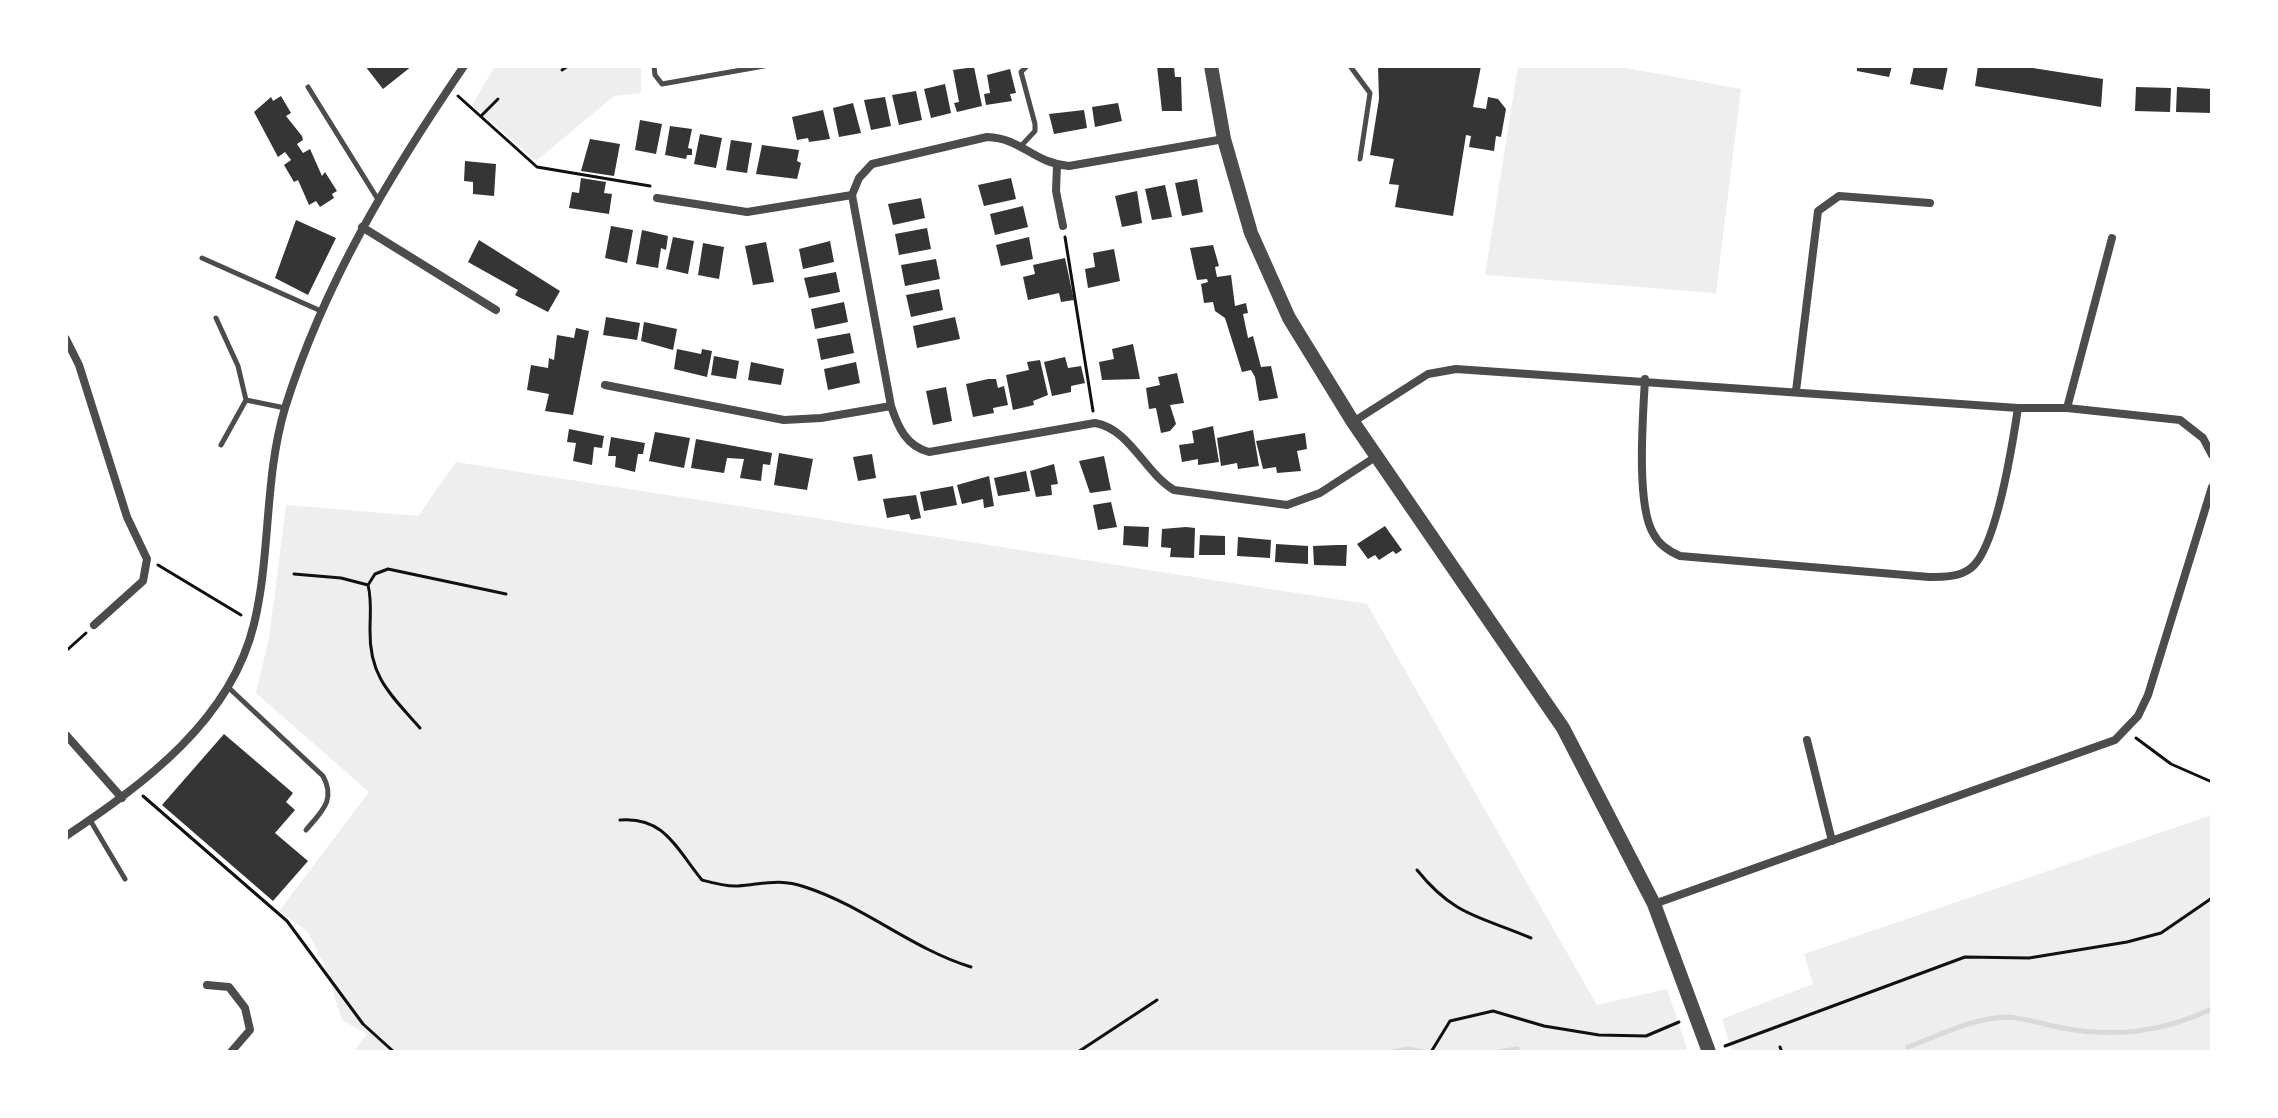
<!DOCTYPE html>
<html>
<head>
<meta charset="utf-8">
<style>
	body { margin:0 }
	#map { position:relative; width:2278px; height:1118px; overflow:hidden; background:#fff; font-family:Lato,sans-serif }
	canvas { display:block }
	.frame { position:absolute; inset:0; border:68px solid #fff; pointer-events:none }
</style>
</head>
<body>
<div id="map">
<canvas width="2278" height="1118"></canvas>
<div class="frame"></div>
</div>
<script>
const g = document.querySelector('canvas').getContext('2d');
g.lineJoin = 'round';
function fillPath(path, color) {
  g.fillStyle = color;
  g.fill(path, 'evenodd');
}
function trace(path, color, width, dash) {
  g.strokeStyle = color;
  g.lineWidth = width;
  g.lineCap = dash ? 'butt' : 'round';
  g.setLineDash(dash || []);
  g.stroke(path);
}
fillPath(new Path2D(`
	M495,66H641V93L614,96L536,161L472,105Z
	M1518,66H1616L1741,89L1716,293L1485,275Z
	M456,462L1367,604L1597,1005L1667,989L1688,1052H353L367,1034L342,1020L324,964L307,931L279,911L369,792L256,693L269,638L286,505L418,516Z
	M2212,807V1052H1732L1722,1019L1813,984L1804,954L2209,816Z`), '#eee');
trace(new Path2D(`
	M1908,1047C1938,1036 1975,1017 2008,1017C2026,1018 2045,1025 2062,1028C2117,1038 2162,1032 2212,1009
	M1393,1052L1408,1049L1423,1052
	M1498,1052L1517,1049`), '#d9d9d9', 5);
fillPath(new Path2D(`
	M365,66H412L383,89Z
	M1157,66H1174L1175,77H1181L1182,111H1162Z
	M1378,66H1481L1473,107L1486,109L1488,97L1498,99L1506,109L1501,137L1496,136L1494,151L1469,147L1471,136L1466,135L1453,216L1395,207L1399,185L1389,184L1394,159L1370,155L1379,99Z
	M1857,66H1892L1889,77L1857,71Z
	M1914,66H1948L1943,90L1910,84Z
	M1978,66H2020L2103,79L2101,107L1975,86Z
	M974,67L982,106L957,112L954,103L959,102L953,70Z
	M1010,69L1016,93L1010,94L1012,101L986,105L984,94L990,93L987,75Z
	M945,84L951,113L931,118L924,89Z
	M2136,87L2171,88L2170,112L2135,111Z
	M2177,87L2212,89V113L2176,112Z
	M916,91L922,120L899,125L892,95Z
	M281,96L291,113L286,116L302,136L303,140L297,144L303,153L310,149L322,176L325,172L337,191L332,194L334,198L320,207L316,201L309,205L298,180L294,182L284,165L291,160L285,152L278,157L254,112L271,97L273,101Z
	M885,97L891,126L871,130L864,100Z
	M853,103L861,133L839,137L833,108Z
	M1118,103L1122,121L1095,127L1092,107Z
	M823,110L830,139L809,142L808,138L797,140L792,117Z
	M1084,110L1087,128L1054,134L1049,114Z
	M640,120L662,124L656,154L635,150Z
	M670,126L692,129L688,148L692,149V155H687L686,159L665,155Z
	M700,134L722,138L716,168L694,164Z
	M590,139L620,144L614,176L581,171Z
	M731,140L752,143L747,173L726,170Z
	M762,145L799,150L797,161L801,163L797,179L756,174Z
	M465,161L496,164L494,196L473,194V182L464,181Z
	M581,178L606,182L604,193L612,194L609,214L569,208L572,192L579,193Z
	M1011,178L1016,199L984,206L978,185Z
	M1197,179L1203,212L1182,216L1175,183Z
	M1165,185L1172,217L1152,220L1145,189Z
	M1137,191L1142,223L1122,227L1115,196Z
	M921,198L925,218L893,225L888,204Z
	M1023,206L1028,227L995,235L990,214Z
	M296,220L336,238L308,295L275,278Z
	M611,226L633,230L627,263L605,258Z
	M927,228L931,249L899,255L895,234Z
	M642,230L668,236L666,250L661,248L658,268L636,264Z
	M673,237L694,241L688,274L666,269Z
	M1029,237L1033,259L1001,266L996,245Z
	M479,240L560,291L548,312L515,295L518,290L468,262Z
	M830,241L834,262L803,269L799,249Z
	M766,242L774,282L753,285L745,246Z
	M703,243L724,247L719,279L698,275Z
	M1213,245L1219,266L1215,267L1217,277L1231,275L1235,306L1246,303L1248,313L1243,314L1248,338L1253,336L1261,367L1271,366L1278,398L1259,401L1255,377L1251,370L1242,372L1225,318L1215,311L1213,302L1204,303L1201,284L1208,282L1207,279L1197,280L1190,248Z
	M1114,249L1120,281L1088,288L1085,269L1095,267L1093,253Z
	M1065,258L1074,300L1061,302L1059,293L1028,300L1023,277L1035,274L1033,265Z
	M936,259L940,279L905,286L901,265Z
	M836,272L840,292L809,298L804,278Z
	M939,289L943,310L911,317L906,295Z
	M844,302L848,322L815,329L811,309Z
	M606,317L640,323L637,340L603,335Z
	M955,317L960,339L917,348L913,326Z
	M644,322L677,329L673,350L641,341Z
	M576,328L589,331L573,415L545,411L549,394L527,390L531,365L548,368L549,358L554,360L557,335L574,338Z
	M850,333L854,353L821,360L817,339Z
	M1133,344L1140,379L1102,380L1099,362L1114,359L1112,349Z
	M677,349L701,354L702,349L712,351L707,377L674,369Z
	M714,356L739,361L736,379L711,375Z
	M1065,357L1068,368L1081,366L1085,383L1071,386V392L1052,396L1044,362Z
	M1040,360L1048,395L1033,401L1034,405L1013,410L1006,375L1029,370L1027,362Z
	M751,362L784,369L781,385L748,380Z
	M856,362L860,383L828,390L824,369Z
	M1177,373L1184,403L1170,405L1176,424L1170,431L1161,433L1156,408L1149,409L1146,388L1160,385L1158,377Z
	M988,379H996L998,388L1004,386L1008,405L993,408L994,413L973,417L966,384Z
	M946,387L952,421L933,425L926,391Z
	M1213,426L1219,462L1198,465V459L1182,462L1179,445L1194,443L1192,431Z
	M569,429L604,436L602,448L594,447L592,465L573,461L576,443L567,442Z
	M1253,430L1259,466L1238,469L1237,463L1221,466L1217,438Z
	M655,432L690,438L684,468L649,461Z
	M1305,433L1307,449L1297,451L1301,471L1277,473L1276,467L1263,469L1256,441Z
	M611,437L645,443L643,454H638L635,472L615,467L616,456H608Z
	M696,439L772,453L770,465L763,464L761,481L740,478L744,459L727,458L724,473L691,468Z
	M779,453L813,459L807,490L774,485Z
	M872,454L876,478L858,481L853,457Z
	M1104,456L1111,490L1090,493L1079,461Z
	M1054,464L1058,484L1051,485L1052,495L1036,497L1030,471Z
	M1026,471L1030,491L998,496L994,478Z
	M989,476L994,506L984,508L983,499L962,504L957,485Z
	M953,486L957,505L924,511L920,492Z
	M916,495L921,518L911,520L909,514L887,518L883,499Z
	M1111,502L1117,527L1098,530L1093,505Z
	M1124,526L1149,527L1148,547L1123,545Z
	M1385,526L1402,550L1396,554L1393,551L1379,560L1375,555L1368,559L1357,544Z
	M1186,527L1195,528L1194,558L1170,557L1171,548L1161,547L1162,529Z
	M1200,535L1225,536V555H1199Z
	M1238,537L1271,540L1270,558L1237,556Z
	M1276,544L1308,546V564L1275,562Z
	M1337,545H1347L1346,566L1314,565L1313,546Z
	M224,734L293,793L286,802L295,810L275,833L308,861L273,901L162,805Z`), '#353535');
trace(new Path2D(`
	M562,70L568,66
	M458,96L537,167L650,186
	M481,116L498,99
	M1065,237L1093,411
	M158,565L241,615
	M294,574L341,578L368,585
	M66,651L86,633
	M420,728C391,695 369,677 370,630C370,614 372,601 368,585L375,574L388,569L506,594
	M2136,738L2171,764L2212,782
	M143,796L287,921L363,1024L394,1052
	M620,820C665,816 677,850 702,880C713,883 727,887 738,886C764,884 779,878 805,887C864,906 912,949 971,967
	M1417,870C1455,917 1480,916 1531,938
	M1725,1046L1965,957L2029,958L2127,942L2161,933L2212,898
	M1780,1047L1782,1052
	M1078,1052L1157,1000
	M1431,1052L1450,1021L1493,1011L1544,1026L1599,1035L1646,1036L1679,1022`), '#111', 3);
trace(new Path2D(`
	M654,66L655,75L662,84L764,66
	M1350,66L1370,93L1360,159
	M308,87L377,198
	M1021,146L1035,131V124L1021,72L1027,66
	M202,258L321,311
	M216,318L238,366L246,400L221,445
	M246,400L285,408
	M230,689L323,776C336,800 322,811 306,830
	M90,820L125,879`), '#4c4c4c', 5);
trace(new Path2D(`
	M1224,139L1069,166C1033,163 1022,138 987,137L872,164L859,178L852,195L891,406C898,427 906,446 929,452L1095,423C1130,429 1144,472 1174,490L1287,505L1320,493L1377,456
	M1057,165L1056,191L1063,226
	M657,198L747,212L852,195
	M362,227L496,310
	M66,339L79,365L127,517L147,559L143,581L94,625
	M1645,379C1643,415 1636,504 1653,533C1659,545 1668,551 1680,556L1929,577C1943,577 1960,577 1971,568C1997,548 2013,441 2018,408
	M605,385L784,420L821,418L891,406
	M1796,391L1818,211L1839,196L1930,203
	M2067,408L2112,238
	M1353,422L1428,374L1456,369L2018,408H2067L2180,420L2203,438L2212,455
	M66,735L122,798
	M1807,740L1832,841
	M66,836C144,784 231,720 254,624C271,554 264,478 285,408C324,283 391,173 464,66
	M1654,904L2115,740L2138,716L2148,695L2212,487
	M207,985L229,987L245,1008L250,1030L231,1052`), '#4c4c4c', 8);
trace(new Path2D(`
	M1211,66L1224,139L1251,233L1289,318L1353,422L1563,728L1654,904L1709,1052`), '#4c4c4c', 14);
</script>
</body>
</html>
